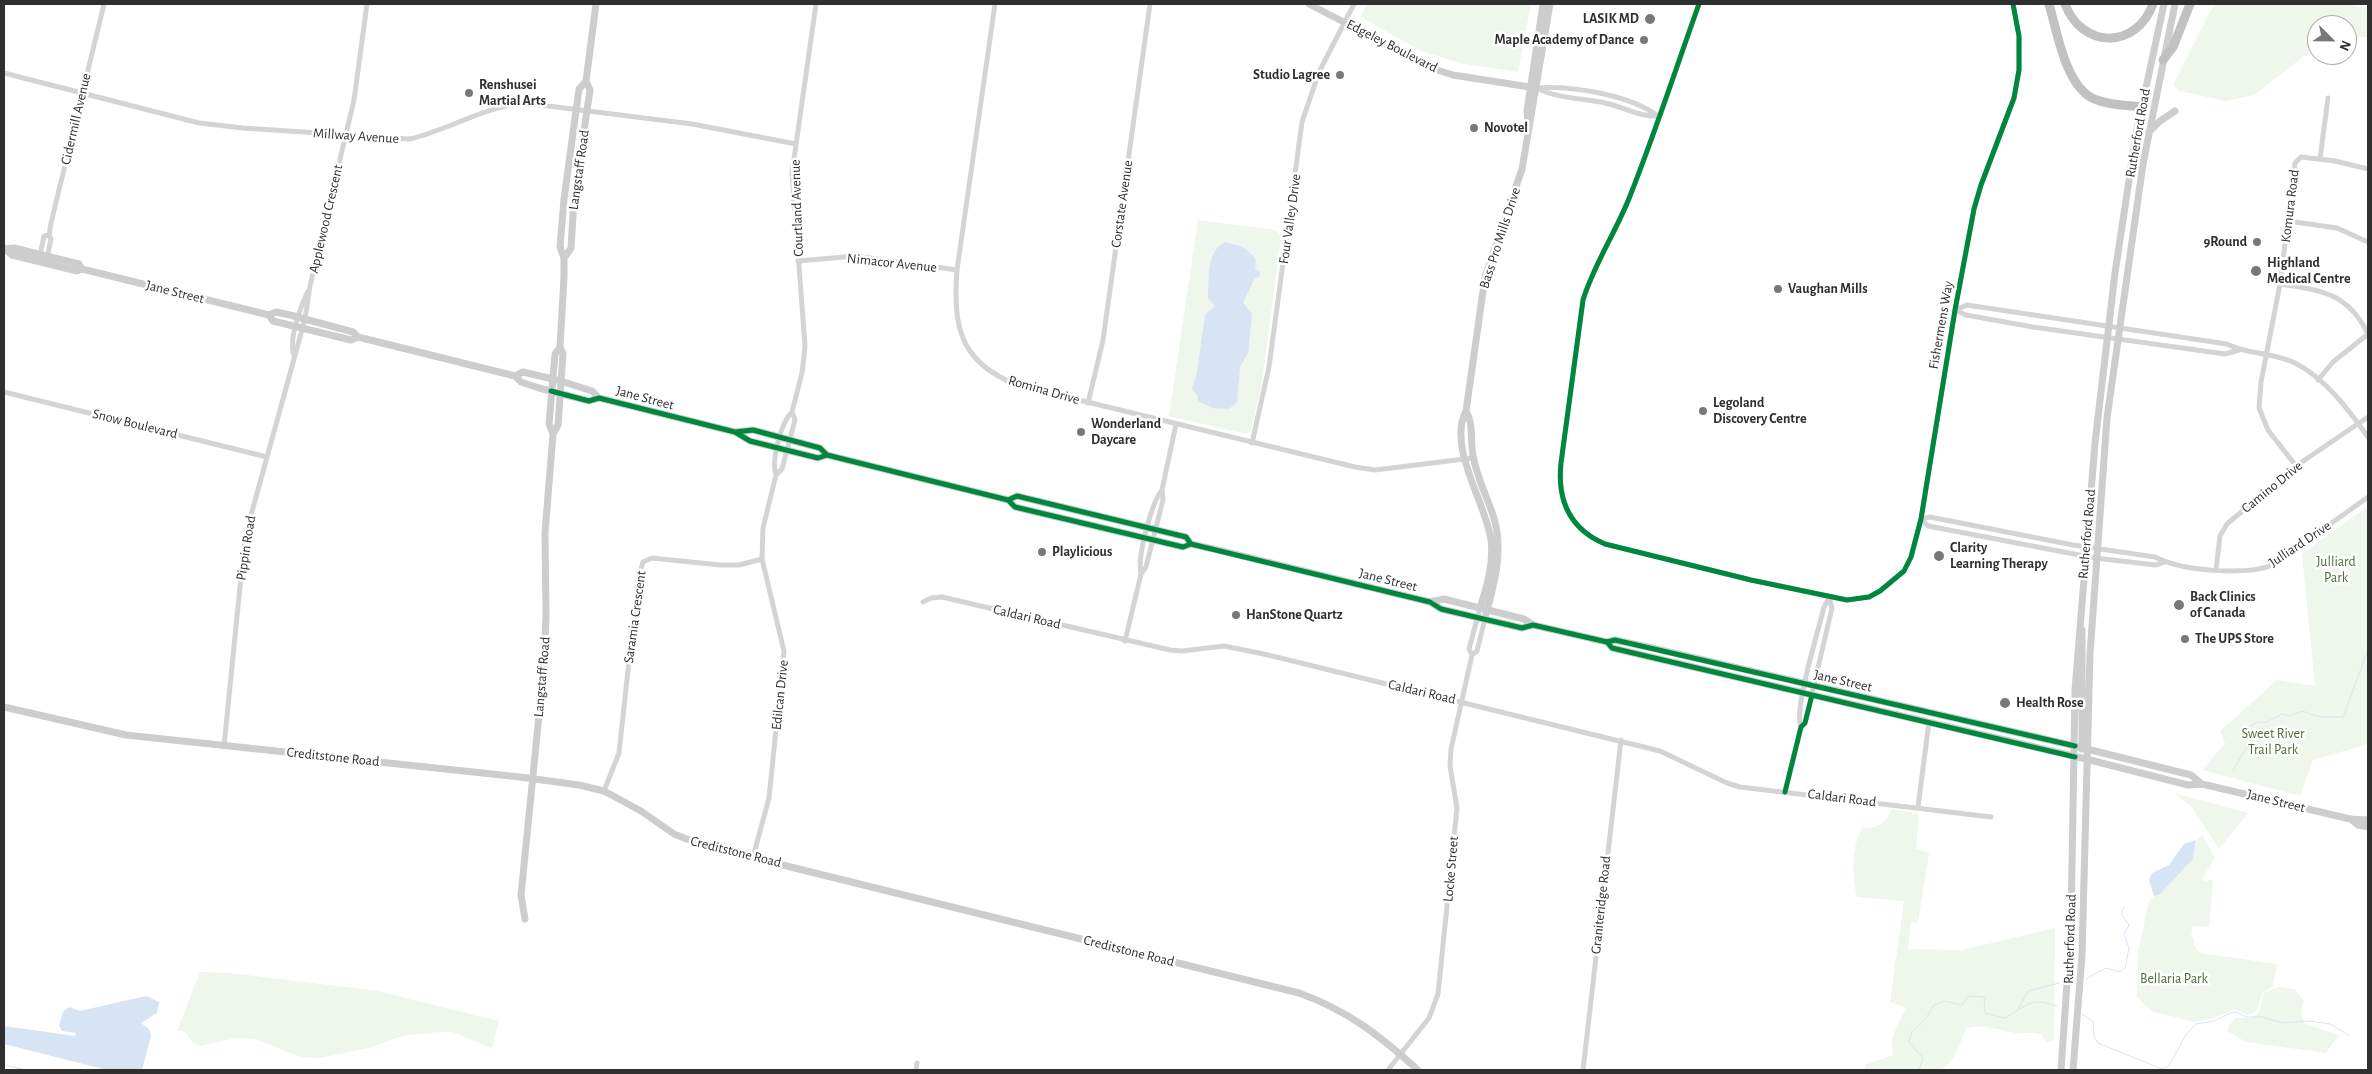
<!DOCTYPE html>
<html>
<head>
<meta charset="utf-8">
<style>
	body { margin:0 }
	#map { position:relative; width:2372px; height:1074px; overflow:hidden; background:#fff; font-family:"Alegreya Sans",sans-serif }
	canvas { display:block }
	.frame { position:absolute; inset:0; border:5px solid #2f2f2f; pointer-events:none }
	.north { position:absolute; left:2307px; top:15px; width:50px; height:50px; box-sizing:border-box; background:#fff; border:1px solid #acacac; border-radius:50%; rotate:113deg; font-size:14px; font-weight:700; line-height:20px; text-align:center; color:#2f2f2f }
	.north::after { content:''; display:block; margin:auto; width:18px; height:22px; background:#787878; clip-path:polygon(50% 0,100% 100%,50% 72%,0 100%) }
</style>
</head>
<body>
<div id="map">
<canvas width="2372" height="1074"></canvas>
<div class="frame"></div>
<div class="north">N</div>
</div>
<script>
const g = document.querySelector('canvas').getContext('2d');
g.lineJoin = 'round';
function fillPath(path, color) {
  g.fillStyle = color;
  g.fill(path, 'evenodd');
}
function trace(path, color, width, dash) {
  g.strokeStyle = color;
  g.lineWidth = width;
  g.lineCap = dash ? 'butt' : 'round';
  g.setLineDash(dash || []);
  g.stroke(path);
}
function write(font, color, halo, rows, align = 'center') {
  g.font = font + ' "Alegreya Sans",sans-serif';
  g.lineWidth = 5;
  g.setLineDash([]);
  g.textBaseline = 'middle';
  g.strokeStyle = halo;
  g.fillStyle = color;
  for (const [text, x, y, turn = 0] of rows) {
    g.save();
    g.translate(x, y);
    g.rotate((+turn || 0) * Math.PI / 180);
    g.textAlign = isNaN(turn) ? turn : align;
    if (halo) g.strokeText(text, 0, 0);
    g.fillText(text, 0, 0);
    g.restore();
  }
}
fillPath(new Path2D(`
	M1367,4H1531L1518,72L1464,64L1421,51L1361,17Z
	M2214,4H2348L2368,9V37L2347,38V25H2317V51L2303,57L2254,95L2226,101L2180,91L2173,85Z
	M1198,220L1276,230L1281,236L1262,382L1251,430L1246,434L1169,416Z
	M2368,506V744L2313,760L2300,796L2202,770L2225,743L2220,731L2277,680L2315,686L2302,554Z
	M2174,793L2178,794L2248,813L2219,849L2192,807Z
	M1892,809L1919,814L1916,849L1929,853L1918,922L1911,923L1908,949L1962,950L2055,928L2054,1041L2046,1042L2042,1035C2033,1031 2024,1034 2015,1033C1998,1030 1985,1024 1967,1028L1954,1057L1948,1065L1940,1070H1864L1866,1064L1894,1055C1887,1039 1899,1023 1906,1008L1890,1002L1904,901L1857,897C1852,875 1851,848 1862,828C1879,828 1885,824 1892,809Z
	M2202,835L2215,858L2202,879L2207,882L2209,879L2213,881L2209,927L2193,926L2191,936L2194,938V945L2200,953L2277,964L2273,987L2263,992L2256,1012L2247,1015L2234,1009L2214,1018L2195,1022L2153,1012L2137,997L2138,952L2149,901L2193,859L2197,840Z
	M200,972L230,973L378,991L499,1021L492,1048L452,1032H440L402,1036L369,1048L320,1058L300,1057L255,1039L236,1038L200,1046L192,1042L184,1031H177Z
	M2279,987L2295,989L2304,1001L2301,1014L2305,1024L2339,1035L2326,1053L2246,1042L2227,1031L2229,1026L2235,1018H2248L2258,1014L2264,993Z`), '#eff6ec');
fillPath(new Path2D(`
	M1225,242C1239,245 1248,248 1256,260L1255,269L1260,271V276L1255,278L1243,303L1252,314L1248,353L1240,367L1237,402L1229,409L1213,408L1198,401L1197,395L1192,389L1197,372L1205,315L1215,306L1208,298C1209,279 1206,252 1225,242Z
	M2196,840L2193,859L2160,894L2154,896L2149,880L2152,873L2169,865L2184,844Z
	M146,996L159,1002L157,1013L141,1023L149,1029L151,1036L142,1070H107L4,1044V1026L75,1036L76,1033L62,1031L59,1025L63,1012L69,1007L80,1011Z`), '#d7e4f4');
trace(new Path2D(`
	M2233,770L2249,744L2246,732L2249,727L2258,722H2267L2282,714L2290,716L2302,711L2320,717H2343L2368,650
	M2086,979L2106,968L2120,972L2125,968L2129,948L2124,934L2129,925L2121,914L2124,907
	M2017,1011L2028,991L2059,983
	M2082,1014L2093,1022L2094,1036L2098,1043L2162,1069L2169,1066L2185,1036L2196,1024L2214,1021L2230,1013L2236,1012L2246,1017H2262L2283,1023L2310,1021L2330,1024L2350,1036
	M4,1065L26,1070
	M1919,1070L1923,1058L1909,1042L1912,1031L1925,1020L1934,1005L1944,1001L1962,1005L1968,996L1984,997L1985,1013L2004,1018C2029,1006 2028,996 2057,1006`), '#d7e4f4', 1);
trace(new Path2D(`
	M995,4L957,270C953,326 959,362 1017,385L1355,467L1375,470L1473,458
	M1699,4C1676,68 1655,133 1630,196C1616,232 1594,264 1583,300L1561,463C1557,501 1570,529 1605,544L1751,580L1847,600L1869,597L1880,591L1904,571L1911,557L1921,519L1955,310L1974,209L1981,185L2014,98L2019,70V36L2013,4
	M4,73L199,123L243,128L410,139C449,130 483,107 524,103L692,124L796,144
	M1536,88C1571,85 1630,95 1658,116
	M1537,88C1558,99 1583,98 1605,103C1624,107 1639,117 1658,116
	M2320,159L2328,98
	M2288,221L2337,228L2368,242
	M40,255L44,236L49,235
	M47,258L51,239L49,235L51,223L104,4
	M798,261L856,256L957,270
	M2280,284C2321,290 2348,293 2368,334L2333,362L2318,380
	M1955,310L1967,305L2227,344C2248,355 2273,352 2295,363C2325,378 2349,410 2368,437
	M1955,310L1966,315L2033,327L2225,354L2239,350
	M294,355C288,339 301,306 308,291
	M4,392L267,457
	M1088,403L1103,340L1150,4
	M1252,443L1269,367L1302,122L1319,72L1354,4
	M2296,466L2268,430L2259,408L2261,382L2280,284L2295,163L2301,157L2335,161L2368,169
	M776,475C771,461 781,422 792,412
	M1921,519L1930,517L2073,545L2155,557C2182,571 2245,576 2273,565L2368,497
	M1921,519L1928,526L2095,558L2156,565L2165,562
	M2216,570L2220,536L2227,524L2296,466L2368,417
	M1141,574C1137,557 1151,504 1162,490
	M923,602L931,598L942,597L1170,650L1182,651L1224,646L1264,654L1660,751L1727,783L1740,787L1991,817
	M1125,641L1141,574L1146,567L1163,500L1162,490L1176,424
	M1472,655L1469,649L1480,608
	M1801,727C1793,711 1819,629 1824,607L1829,598
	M224,746L245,537L305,319L310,286L354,100L367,4
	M604,791L619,753L638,578L643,562L652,558L720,565H739L762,559
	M1785,792L1801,727L1805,723L1832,608L1829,597
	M1918,807L1929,722
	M753,857L769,798L784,651L762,559L763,528L776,475L782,469L795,420L792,412L802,373L805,346L792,173L816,4
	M916,1070L917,1063
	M1388,1070L1429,1018L1438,994L1457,808L1450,766L1451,749L1472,655L1477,651L1485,619
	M1583,1070L1621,740`), '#d4d4d4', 5);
trace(new Path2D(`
	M1309,4L1434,69L1453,75L1536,88
	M1528,122L1527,111L1543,4
	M2149,132L2160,121L2175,111
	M4,249L14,248L79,264L82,269
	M5,249L12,255L77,271L82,269L269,315L273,321L351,340L358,337
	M564,258L571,248L574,199L590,90L586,81L596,4
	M269,315L276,312L290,315L353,332L358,337L515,376L521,382L539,388L589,401L599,398L735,432L750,441L818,458L827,455L1008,500L1015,507L1183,547L1191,544L1222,551L1430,602L1441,609L1522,628L1533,625
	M515,376L523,372L561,381L592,391L599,398
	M1466,411C1474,424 1470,441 1473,456C1477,477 1486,495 1493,515C1504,548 1495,582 1486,614
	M736,432L753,430L820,448L827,455
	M553,434L558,425L563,354L560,347L564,277V258L560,247L564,199L579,89L586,81
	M1008,500L1017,496L1186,537L1191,544
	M1430,602L1444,599L1524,619L1533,625L1607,642L1615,640L1652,648L2075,746L2191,775L2202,784
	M1480,608C1487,586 1494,563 1491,540C1486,503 1447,447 1466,411L1485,277L1522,169L1550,4
	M2082,630V749
	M1607,642L1612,648L2086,759L2188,785L2202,784L2350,819L2368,820
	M4,707L126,735L520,777L579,785L604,791L641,811L674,834L702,845L1299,993C1349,1011 1380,1036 1418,1070
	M2351,819L2358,825L2368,827
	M525,919L521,895L544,665L546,615L545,533L553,434L549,424L555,354L560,347
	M2061,1070L2071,925L2075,690L2095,443L2115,273L2136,134L2164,4
	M2073,1070L2082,955L2090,654L2107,418L2143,164L2175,4`), '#cdcdcd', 7);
trace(new Path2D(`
	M2049,4C2057,31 2065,84 2092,98C2106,105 2126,105 2142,107
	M2065,4C2082,49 2136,50 2153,4
	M2163,60L2173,47L2190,4`), '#c1c1c1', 9);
trace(new Path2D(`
	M1699,4C1676,68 1655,133 1630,196C1616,232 1594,264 1583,300L1561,463C1557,501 1570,529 1605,544L1751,580L1847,600L1869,597L1880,591L1904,571L1911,557L1921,519L1955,310L1974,209L1981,185L2014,98L2019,70V36L2013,4
	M551,391L589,401L599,398L735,432L750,441L818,458L827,455L1008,500L1015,507L1183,547L1191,544L1430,602L1441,609L1522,628L1533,625L1607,642L1615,640L2075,746
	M735,432L753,430L820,448L827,455
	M1008,500L1017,496L1186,537L1191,544
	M1607,642L1612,648L2075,757
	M1785,792L1801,727L1805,723L1812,695`), '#00873e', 5);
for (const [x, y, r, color] of [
	[1650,19,6,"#787878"],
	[1644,40,5,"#787878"],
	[1340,75,5,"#787878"],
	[469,93,5,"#787878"],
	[1474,128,5,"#787878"],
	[2257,242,5,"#787878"],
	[2256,271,6,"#787878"],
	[1778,289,5,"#787878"],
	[1703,411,5,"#787878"],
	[1081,432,5,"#787878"],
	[1042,552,5,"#787878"],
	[1939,556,6,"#787878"],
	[2179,605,6,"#787878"],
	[1236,615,5,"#787878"],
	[2185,639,5,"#787878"],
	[2005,703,6,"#787878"]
]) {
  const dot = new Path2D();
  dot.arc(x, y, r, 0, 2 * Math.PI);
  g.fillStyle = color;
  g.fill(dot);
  trace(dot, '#fff', 2);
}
write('bold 14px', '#2f2f2f', '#fff', [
	["LASIK MD",1639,19,"right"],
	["Maple Academy of Dance",1634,40,"right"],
	["Studio Lagree",1330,75,"right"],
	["Renshusei",479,85],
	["Martial Arts",479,101],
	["Novotel",1484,128],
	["9Round",2247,242,"right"],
	["Highland",2267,263],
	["Medical Centre",2267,279],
	["Vaughan Mills",1788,289],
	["Legoland",1713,403],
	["Discovery Centre",1713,419],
	["Wonderland",1091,424],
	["Daycare",1091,440],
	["Clarity",1950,548],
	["Learning Therapy",1950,564],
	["Playlicious",1052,552],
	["Back Clinics",2190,597],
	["of Canada",2190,613],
	["HanStone Quartz",1246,615],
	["The UPS Store",2195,639],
	["Health Rose",2016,703]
], 'left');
write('14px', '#2f2f2f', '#fff', [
	["Edgeley Boulevard",1392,46,27],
	["Cidermill Avenue",76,119,-77],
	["Rutherford Road",2138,133,-80],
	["Millway Avenue",356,136,4],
	["Langstaff Road",579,170,-82],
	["Corstate Avenue",1122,204,-82],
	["Komura Road",2290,206,-83],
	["Courtland Avenue",797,208,-92],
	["Applewood Crescent",326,219,-77],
	["Four Valley Drive",1290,219,-82],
	["Bass Pro Mills Drive",1500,238,-72],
	["Nimacor Avenue",892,263,6],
	["Jane Street",175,292,14],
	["Fishermens Way",1941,325,-80],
	["Romina Drive",1044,390,16],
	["Jane Street",645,398,15],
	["Snow Boulevard",135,424,14],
	["Camino Drive",2272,487,-39],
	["Rutherford Road",2087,534,-85],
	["Julliard Drive",2300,544,-34],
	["Pippin Road",246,548,-81],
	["Jane Street",1388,580,14],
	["Saramia Crescent",635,617,-82],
	["Caldari Road",1027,617,13],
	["Langstaff Road",542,677,-85],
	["Jane Street",1843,681,13],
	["Caldari Road",1422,692,13],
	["Edilcan Drive",780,695,-84],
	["Creditstone Road",333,757,6],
	["Caldari Road",1842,798,7],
	["Jane Street",2276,801,14],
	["Creditstone Road",736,852,14],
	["Locke Street",1451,869,-85],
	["Graniteridge Road",1601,905,-84],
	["Rutherford Road",2070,939,-88],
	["Creditstone Road",1129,951,14]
]);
write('14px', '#497038', '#fff', [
	["Julliard",2336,562],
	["Park",2336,578],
	["Sweet River",2273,734],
	["Trail Park",2273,750],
	["Bellaria Park",2174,979]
]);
</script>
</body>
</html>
